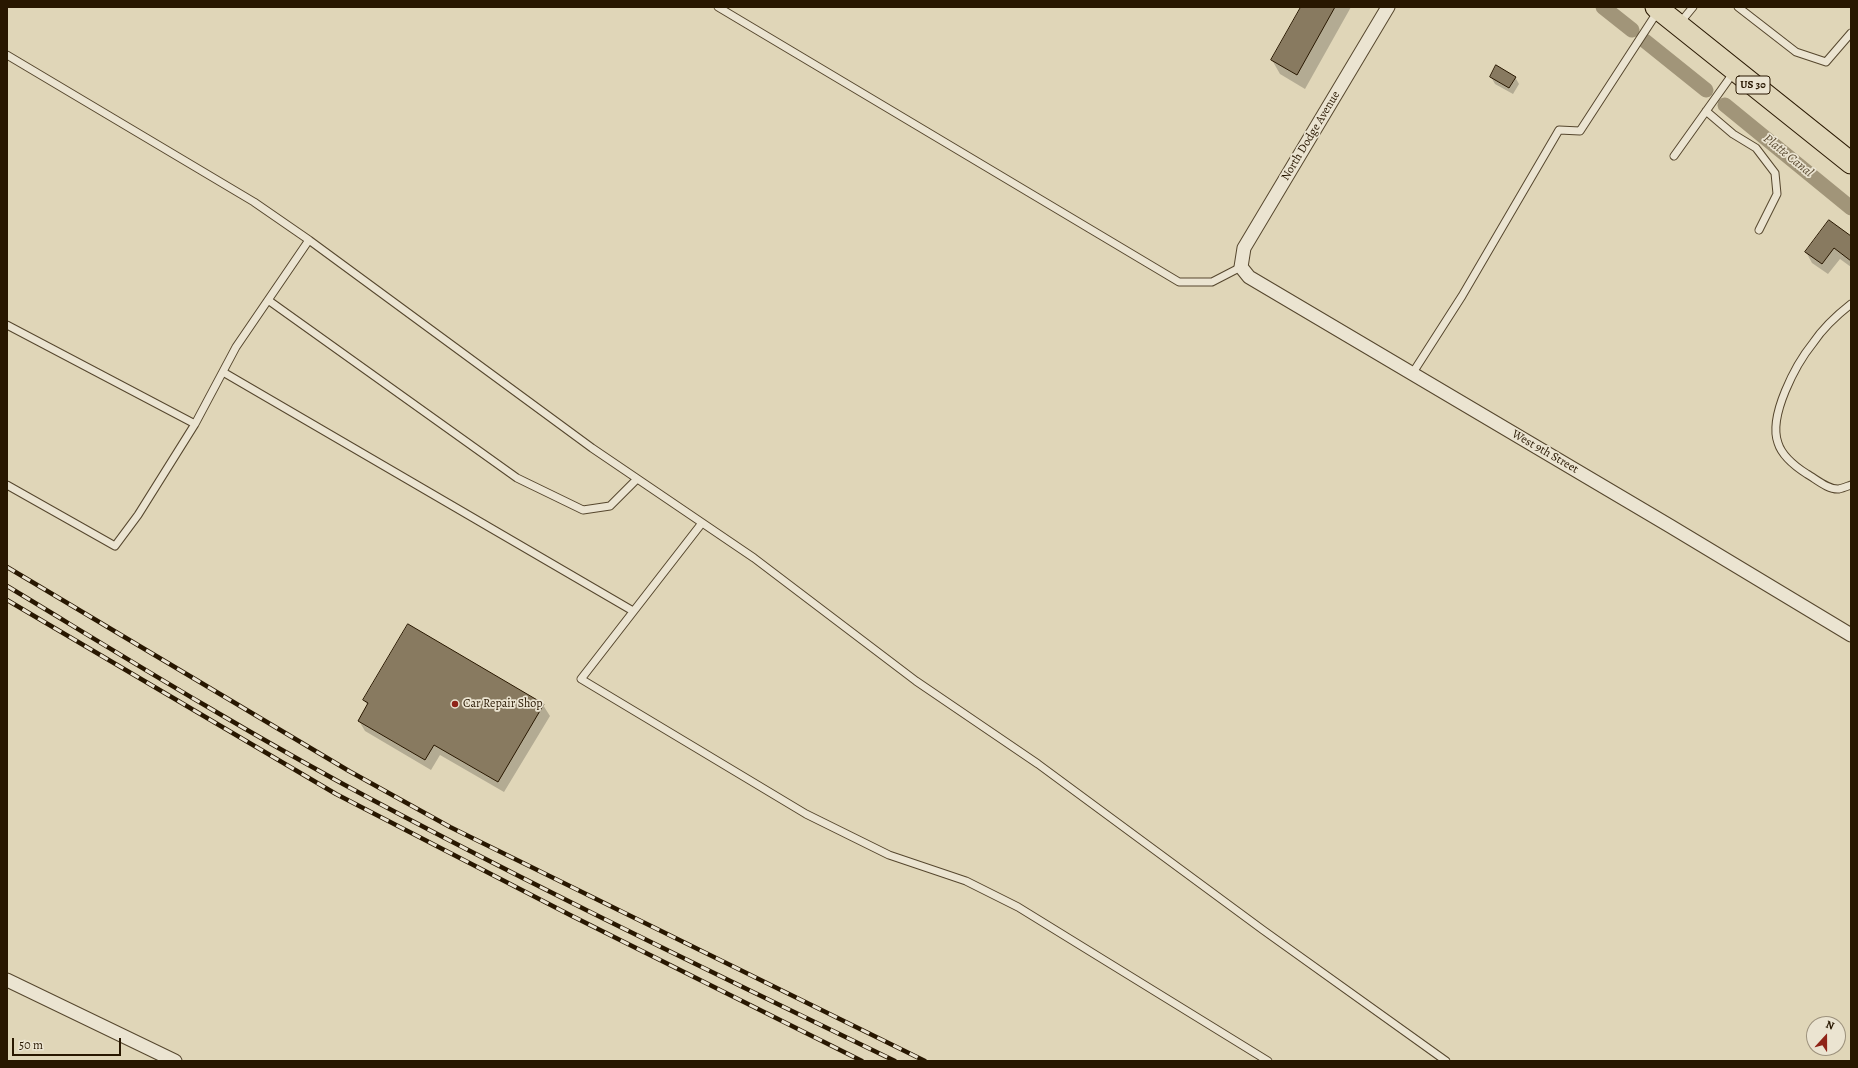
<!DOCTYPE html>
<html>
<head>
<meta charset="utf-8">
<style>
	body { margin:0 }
	#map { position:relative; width:1858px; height:1068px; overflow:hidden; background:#e0d6b8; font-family:Alegreya,serif }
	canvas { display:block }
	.frame { position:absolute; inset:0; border:8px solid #281700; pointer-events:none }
	.north { position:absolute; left:1806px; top:1016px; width:40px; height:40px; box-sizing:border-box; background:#ebe4d1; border:1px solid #9d927d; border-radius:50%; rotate:21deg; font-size:11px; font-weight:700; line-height:16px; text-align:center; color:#281700 }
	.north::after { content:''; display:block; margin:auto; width:14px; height:18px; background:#8f2418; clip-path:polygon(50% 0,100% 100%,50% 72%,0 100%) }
	.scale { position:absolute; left:12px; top:1038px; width:109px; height:18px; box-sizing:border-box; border:2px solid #281700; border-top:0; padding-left:5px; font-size:12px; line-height:14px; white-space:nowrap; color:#281700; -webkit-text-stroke:3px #ebe4d1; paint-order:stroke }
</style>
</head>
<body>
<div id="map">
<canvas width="1858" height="1068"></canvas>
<div class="frame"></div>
<div class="north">N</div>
<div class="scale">50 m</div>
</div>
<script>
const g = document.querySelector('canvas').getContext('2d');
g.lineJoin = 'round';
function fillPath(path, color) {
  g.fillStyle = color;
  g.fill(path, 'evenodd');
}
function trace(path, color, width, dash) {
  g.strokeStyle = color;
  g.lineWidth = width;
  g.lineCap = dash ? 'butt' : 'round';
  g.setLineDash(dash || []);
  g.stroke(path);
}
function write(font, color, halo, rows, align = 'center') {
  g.font = font + ' Alegreya,serif';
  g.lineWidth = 3.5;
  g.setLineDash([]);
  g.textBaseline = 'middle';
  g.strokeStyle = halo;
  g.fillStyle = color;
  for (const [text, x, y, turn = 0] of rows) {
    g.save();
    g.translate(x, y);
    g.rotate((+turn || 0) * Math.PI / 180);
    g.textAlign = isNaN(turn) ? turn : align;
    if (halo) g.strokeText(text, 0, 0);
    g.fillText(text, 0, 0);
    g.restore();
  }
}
fillPath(new Path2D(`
	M1302,7H1351L1305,89L1280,74L1272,60Z
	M1491,77H1515L1519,84L1513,94L1495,84Z
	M1851,237V267L1840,259L1828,274L1812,263L1806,252Z
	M364,700L543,705L550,716L504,792L440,755L431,770L365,731L359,721L368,706Z`), '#0003');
trace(new Path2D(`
	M1603,7L1632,30
	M1645,41L1706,90
	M1725,105L1851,208`), '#a19579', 15);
const building = new Path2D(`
	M1301,7H1335L1297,75L1271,60Z
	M1496,65L1516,77L1509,88L1490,77Z
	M1829,220L1851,236V261L1834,248L1822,264L1805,252Z
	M408,624L544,704L498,782L434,745L425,760L358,721L368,703L363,700Z`);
fillPath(building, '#887a60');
trace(building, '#281700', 1);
const lane = new Path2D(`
	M718,7L1179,282H1212L1241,267
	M1738,7L1796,52L1826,62L1851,33
	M1679,24L1693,7
	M7,55L254,202L309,240L592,448L754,558L916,681L1038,764L1263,930L1446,1061
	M1706,111L1733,134L1756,148L1775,173L1777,194L1759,230
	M1674,156L1734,72
	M268,300L517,478L583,510L610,506L637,479
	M1851,304C1837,315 1823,328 1813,343C1796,364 1768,416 1778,443C1782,456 1796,467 1807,474C1816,479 1828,490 1839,489C1843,488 1848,486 1851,485
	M7,325L195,424
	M223,372L633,611
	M1412,374L1462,296L1559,130L1580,131L1658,11
	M7,485L115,546L138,515L195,424L236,347L309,240
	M702,523L581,679L806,814L889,855L966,881L1018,907L1268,1061`);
const street = new Path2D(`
	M1388,7L1244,248L1241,267L1249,277L1670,526L1851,635
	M7,980L175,1061`);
const primary = new Path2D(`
	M1656,7L1851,163`);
trace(lane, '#56472e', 9);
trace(street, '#56472e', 15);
trace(primary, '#281700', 23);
trace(lane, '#ebe4d1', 7);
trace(street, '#ebe4d1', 13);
trace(primary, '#e0d6b8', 21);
const rail = new Path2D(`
	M7,567L349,771L450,827L925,1061
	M7,586C118,653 229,722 343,784C524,882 710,971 895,1061
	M7,600L336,794L572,916L862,1061`);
trace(rail, '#281700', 4.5);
trace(rail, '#ebe4d1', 3, [9]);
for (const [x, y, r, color] of [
	[455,704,4,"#8f2418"]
]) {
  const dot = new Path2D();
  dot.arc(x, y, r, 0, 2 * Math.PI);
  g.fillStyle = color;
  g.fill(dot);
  trace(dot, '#ebe4d1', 1.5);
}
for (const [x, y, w] of [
	[1753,85,34]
]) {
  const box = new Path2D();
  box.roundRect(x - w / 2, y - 9, w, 18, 3);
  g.fillStyle = '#ebe4d1';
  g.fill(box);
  trace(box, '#281700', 1);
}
write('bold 11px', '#281700', null, [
	["US 30",1753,85]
]);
write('12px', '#281700', '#ebe4d1', [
	["North Dodge Avenue",1311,136,-59],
	["West 9th Street",1545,452,30]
]);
write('12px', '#281700', '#ebe4d1', [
	["Car Repair Shop",463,704]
], 'left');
write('italic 13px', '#584930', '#ebe4d1', [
	["Platte Canal",1788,156,39]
]);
</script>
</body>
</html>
